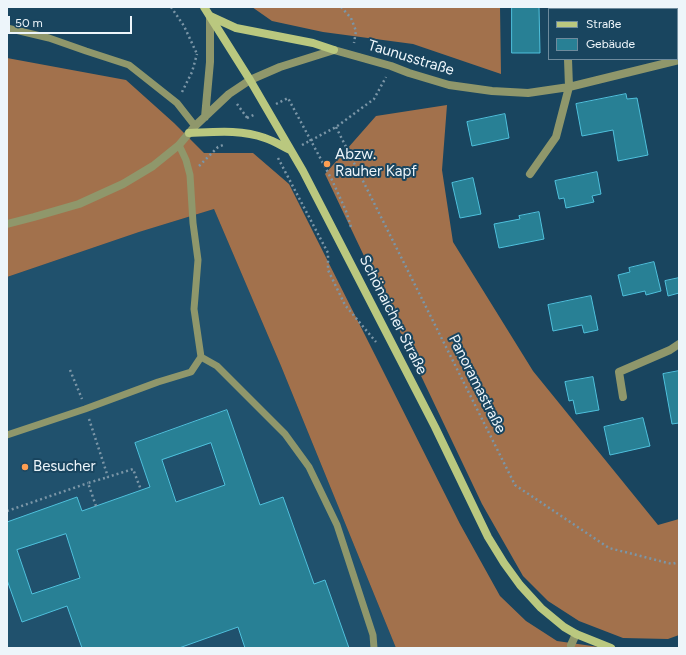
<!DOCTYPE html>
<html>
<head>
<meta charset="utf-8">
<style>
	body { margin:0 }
	#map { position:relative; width:686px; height:655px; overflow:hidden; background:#19455f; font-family:Figtree,sans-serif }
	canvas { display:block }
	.frame { position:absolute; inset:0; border:8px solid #edf5fa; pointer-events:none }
	.legend { position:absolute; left:548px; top:8px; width:130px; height:52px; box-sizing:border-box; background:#19455f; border:1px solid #6e8b9d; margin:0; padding:5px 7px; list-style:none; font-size:12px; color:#edf5fa }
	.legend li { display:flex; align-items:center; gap:8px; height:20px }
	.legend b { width:20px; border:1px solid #6e8b9d }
	.scale { position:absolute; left:8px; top:16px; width:124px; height:18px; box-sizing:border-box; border:2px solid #edf5fa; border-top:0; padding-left:5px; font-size:12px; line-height:14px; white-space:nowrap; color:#edf5fa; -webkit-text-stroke:3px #19455f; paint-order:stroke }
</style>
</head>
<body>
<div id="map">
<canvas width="686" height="655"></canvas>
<div class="frame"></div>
<ul class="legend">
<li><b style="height:5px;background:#bac87f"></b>Straße</li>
<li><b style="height:11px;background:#288095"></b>Gebäude</li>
</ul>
<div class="scale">50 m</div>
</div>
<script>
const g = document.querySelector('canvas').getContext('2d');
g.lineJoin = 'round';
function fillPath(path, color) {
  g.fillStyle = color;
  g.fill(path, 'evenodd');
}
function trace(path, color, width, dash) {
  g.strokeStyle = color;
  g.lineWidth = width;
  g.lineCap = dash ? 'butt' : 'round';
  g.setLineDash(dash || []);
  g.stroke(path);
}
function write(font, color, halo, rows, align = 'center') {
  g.font = font + ' Figtree,sans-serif';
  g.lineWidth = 4;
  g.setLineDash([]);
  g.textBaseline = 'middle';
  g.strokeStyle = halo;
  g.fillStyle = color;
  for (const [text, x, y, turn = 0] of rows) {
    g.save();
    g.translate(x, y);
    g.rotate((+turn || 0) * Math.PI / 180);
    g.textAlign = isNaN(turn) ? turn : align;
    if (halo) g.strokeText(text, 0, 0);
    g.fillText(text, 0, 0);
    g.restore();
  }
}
fillPath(new Path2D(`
	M214,209L281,366L396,648H7V277L139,232Z`), '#20516d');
fillPath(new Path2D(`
	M252,7H500L501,74L413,44L323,32L272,21Z
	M7,58L126,80L174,123L204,153H253L289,184L460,524L500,596L526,621L557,641L606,648H396L281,366L214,209L139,232L7,277Z
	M447,105L442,170L453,242L533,371L658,525L679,519V635L668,639L623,638L579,621L548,601L523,576L482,504L325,174L376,116Z`), '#a2714c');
const building = new Path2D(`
	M512,7H539L540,53H512Z
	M626,94L627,99L637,98L648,155L618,161L613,130L582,136L576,104Z
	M505,114L509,138L472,146L467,122Z
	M597,172L601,194L592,196L594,202L566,208L564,198L559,199L555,181Z
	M473,178L481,214L460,218L452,183Z
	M539,212L544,239L499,248L494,224L520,219L519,216Z
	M654,262L661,291L646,295L645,291L623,296L618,275L630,272L629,268Z
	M679,278V293L668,296L665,281Z
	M591,296L598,330L584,333L582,325L553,331L548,305Z
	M679,371V423L672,424L663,374Z
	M593,377L599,410L576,414L573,400L569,401L565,382Z
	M227,410L260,505L283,497L314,584L325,580L349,648H245L238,627L179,648H82L67,606L22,622L7,580V522L77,497L82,511L150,487L135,443ZM211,443L225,485L176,502L162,460ZM66,534L80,578L32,594L17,550Z
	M643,418L650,446L610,455L604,427Z`);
fillPath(building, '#288095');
trace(building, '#4fc0dc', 1);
trace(new Path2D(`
	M171,7L184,26L197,54
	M341,7L351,18L356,31L354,43
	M182,92L192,72L197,54
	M237,104L248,119
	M276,104L288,98L332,180L346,211L351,227
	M247,118L256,114
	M336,127L515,485L609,548L672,564L679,562
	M302,145L336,127L374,99L386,77
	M278,158L328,253V270L345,305L376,342
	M199,166L218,147L223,145
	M70,370L82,399
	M89,419L108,477L133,469L141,490
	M96,506L88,483L108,477
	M7,511L88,483`), '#7b96a7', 2.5, [2, 3]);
trace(new Path2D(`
	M7,28L49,38L86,51L129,65L177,103L195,126
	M179,145L186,160L190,175L193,223L198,260L194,309L201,357
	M7,435L85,409L158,382L191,372L201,357L217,366L285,434L309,467L337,525L373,635L374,648`), '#8f976b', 7);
trace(new Path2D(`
	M566,7V9
	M205,117L210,62V16
	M530,174L556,137L569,87L568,59
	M7,224L34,217L79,204L123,184L153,166L179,145L195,126L229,94L250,80L280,67L334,50L391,66L409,73L449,85L492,91L528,93L569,87L679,60
	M623,397L619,372L670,350L679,344
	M571,645L576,634`), '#8f976b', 8);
trace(new Path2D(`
	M204,7L250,80L303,171L435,427L488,537L504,563L520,585L541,608L564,627L576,634L611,648
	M210,16L236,28L313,43L334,50
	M189,133C214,132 241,129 265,138C274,141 282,146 290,150`), '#bac87f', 8);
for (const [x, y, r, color] of [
	[327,164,4,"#fc9e52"],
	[25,467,4,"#fc9e52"]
]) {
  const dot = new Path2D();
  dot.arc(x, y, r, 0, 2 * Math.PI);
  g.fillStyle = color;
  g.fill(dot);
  trace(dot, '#19455f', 1.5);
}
write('15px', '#edf5fa', '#19455f', [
	["Taunusstraße",411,58,17],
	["Schönaicher Straße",393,315,63],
	["Panoramastraße",477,384,63]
]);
write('15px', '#edf5fa', '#19455f', [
	["Abzw.",335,155],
	["Rauher Kapf",335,172],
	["Besucher",33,467]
], 'left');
</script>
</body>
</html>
